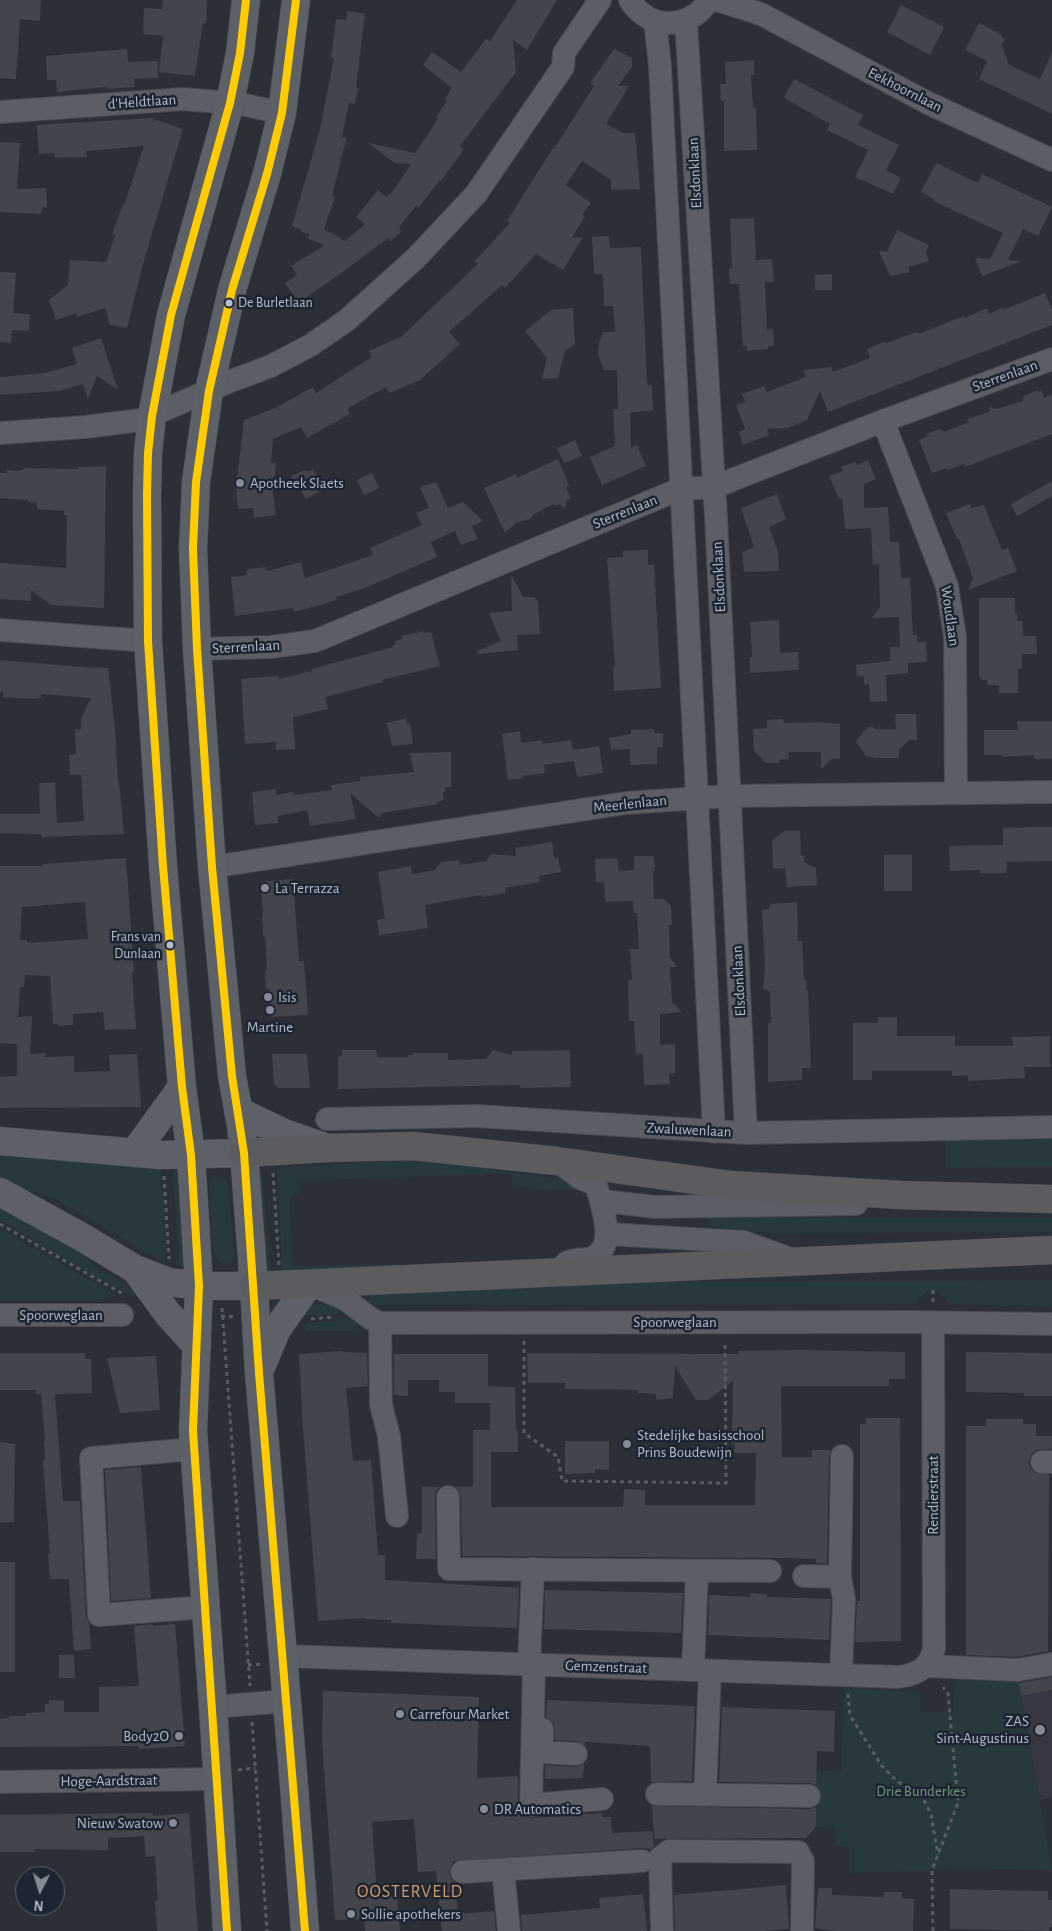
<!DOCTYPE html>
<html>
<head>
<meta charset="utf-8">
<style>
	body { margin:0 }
	#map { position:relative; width:1052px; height:1931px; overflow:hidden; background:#2b2f37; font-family:"Alegreya Sans",sans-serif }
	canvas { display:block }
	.north { position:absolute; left:15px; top:1866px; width:50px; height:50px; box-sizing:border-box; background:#1e2532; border:1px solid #5a616e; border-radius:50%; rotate:185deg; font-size:14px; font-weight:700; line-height:20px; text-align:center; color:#b5bbc8 }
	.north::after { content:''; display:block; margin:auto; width:18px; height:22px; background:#858a95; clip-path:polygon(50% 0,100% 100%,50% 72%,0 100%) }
</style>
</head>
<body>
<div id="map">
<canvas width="1052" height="1931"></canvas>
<div class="north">N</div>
</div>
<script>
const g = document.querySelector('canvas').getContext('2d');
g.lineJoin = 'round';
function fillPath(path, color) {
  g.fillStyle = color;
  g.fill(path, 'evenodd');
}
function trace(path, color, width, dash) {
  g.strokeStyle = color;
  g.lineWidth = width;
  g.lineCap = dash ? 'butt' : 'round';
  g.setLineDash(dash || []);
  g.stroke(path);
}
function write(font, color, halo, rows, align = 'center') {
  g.font = font + ' "Alegreya Sans",sans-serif';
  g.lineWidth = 5;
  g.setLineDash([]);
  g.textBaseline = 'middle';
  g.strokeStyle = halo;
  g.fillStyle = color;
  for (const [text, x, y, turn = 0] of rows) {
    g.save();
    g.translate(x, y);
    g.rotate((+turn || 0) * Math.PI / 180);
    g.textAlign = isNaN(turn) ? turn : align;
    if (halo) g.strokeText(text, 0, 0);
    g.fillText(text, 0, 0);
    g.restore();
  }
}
fillPath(new Path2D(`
	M1052,1690V1797L1040,1800L1021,1696Z`), '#373743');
fillPath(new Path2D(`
	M1052,1139V1167L945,1168L946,1141Z
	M0,1155L154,1166L161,1173L166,1251L164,1263L53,1197L23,1189L0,1177Z
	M415,1155L450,1159L466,1166L586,1183L588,1189L542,1190L512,1185L511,1173L299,1181L300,1192L289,1198L293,1266L407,1264L383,1271L282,1275L278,1168L399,1161Z
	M172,1167L180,1169L186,1261L180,1268Z
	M262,1170L271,1275L266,1274L257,1176Z
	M216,1177L224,1179L228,1183L234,1255L231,1262L225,1265L221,1263L213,1254L209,1187L213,1179Z
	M0,1204L74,1246L98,1269L123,1283L142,1299C92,1278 46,1248 0,1219Z
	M709,1217L1052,1218V1232L778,1233L725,1231L710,1225Z
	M0,1229L117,1296L97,1300H0Z
	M1052,1280V1306L949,1304L937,1290H928L916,1304L367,1305L369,1297L372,1292L643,1282Z
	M311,1305H342L350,1310L330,1315H303L305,1310Z
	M356,1315L360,1320L355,1331H306V1323L335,1321Z
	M955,1677L1018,1680L1052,1870L941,1868L925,1871L849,1873V1847L834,1846L835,1828L816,1827V1770L841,1772L844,1688L920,1692V1712H953Z`), '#28393d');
fillPath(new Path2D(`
	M0,0H41L40,21L20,19L16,79L0,78Z
	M163,0H207L206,23H203L195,76L159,72L163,36L143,34L144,8L162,9Z
	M517,0H557L527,50L513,40L516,72L460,146L464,149L441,181L440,180L418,208L416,206L399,227L401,232L391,241L388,238L337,276L298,303L285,283L297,275L291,266L325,245L308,239L309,234L301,232L302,230L292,226L320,129L334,58H331L336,19L346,20L347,11L365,14L356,88H358L355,104L349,103L342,137L347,138L341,158H338L341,160L332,196L335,197L324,229L345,241L365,224L356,217L378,190L386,197L390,193L391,194L411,164L395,163L368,143L415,153L438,119L436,117L447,101L445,99L452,88L423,65L432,52L461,72L486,39L490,41Z
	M901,5L944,27L930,55L887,32Z
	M979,23L1002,35L1001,37L1005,39L1002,45L1009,65L1040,79L1052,52V114L979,79L987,61L965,50Z
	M127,49L128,62L158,61V78L134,79L135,87L107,89L106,87L57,92L56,80H47L46,56Z
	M614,49L632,58V67L618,86H629L606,124L623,133H635L640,189L611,190V180L582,161L566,185L591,203L582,214L585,216L572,238L583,237L563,270L536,254L505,288L502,285L449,332L460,344L420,380L389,393L386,387L350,407L348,410L350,414L307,438L301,427L273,439L271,463H276L273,494L276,515L254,518L253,508L238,509L236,487L244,420L275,408L313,387L316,393L372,357L369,351L401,337L478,264L475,261L510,223L507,221L553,148L554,149L594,86L590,83Z
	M754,60V75H751L753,108L756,107L757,150L724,151V101H721L720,84H726L725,62Z
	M794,79L863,115L858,125L899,145L886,170L901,178L893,194L855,177L868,150L827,130L830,124L784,98Z
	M151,118L183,129L143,264L127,328L110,325L105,308L77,317L76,313L56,320L49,300L68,285L70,260L106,262L115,235L112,234L123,204L124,205L144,146L86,151L87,157L55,158L54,153L39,154L37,125Z
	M0,142L20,143L17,189L46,188L47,208L42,207L41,214L0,212Z
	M936,163L978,183L982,174L1052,207L1038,236L1023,229L1008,260L1022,261L982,276L975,258L990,259L1003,233L933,201L934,199L921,192Z
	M754,218L756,260L772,259L774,282H765L767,330L773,329L774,346H768V349L747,351V346H743L739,284H730L729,269L732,268L730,219Z
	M897,230L929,245L926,252L929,261L908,267L910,272L890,276L879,251L887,252Z
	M609,236L610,248L641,247L647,383L648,385H652L653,410L630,413L631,448L637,445L646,466L602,485L590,457L615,446L613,409H618L617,370H604L598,355L599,343L603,332H615L613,306H604L603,274H594L592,237Z
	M0,272L16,273L13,313L30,314L29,331L12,330L11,343L0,342Z
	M832,274V290H815V275Z
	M1045,293L1052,310V325L828,412L820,391L807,420L788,428L767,429L769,435L743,445L739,432L745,429L736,405L745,402L742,394L764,386L767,392L806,377L803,370L831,367L833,372L870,358L867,349L886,341V343L917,332L918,334L964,316L965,318L987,308L989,314L1002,308L1003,310Z
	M573,308L575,344L565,351L558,378L542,379L547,358L525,331L551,310Z
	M101,338L118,390L97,376L88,399L83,384L59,391L0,395V377L45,373L77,364L72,348Z
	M1038,390L1039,392L1042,391L1044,398L1052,394V434L965,467L964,464L948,470L947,468L932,473L919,440L927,437L926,434L940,429L944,432L969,422L968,419L989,412L990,407L996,409L1023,401L1024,396Z
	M575,440L582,456L564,463L557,448Z
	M558,459L569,486L566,487L571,499L567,500L565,508L559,504L555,506L554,504L534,514L530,519L517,522L505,533L484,488L516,474L517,478Z
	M868,460L876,479L864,484V508L888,507L890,542H899L901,578H910L913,635H917V642H926L927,662L908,663V673L886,675L887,701L870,702L869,684L864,685V676H857L856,665L890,661V647H900L899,617L872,618L880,607L879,564L873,565L871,528L845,529L842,498L839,499L829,476L843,471L841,467L855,462L857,465Z
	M106,466L104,608L51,605L31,590V601L0,599V563L66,568L67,515H64V511L37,509V503L28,502V500L0,498V473H6L7,470L19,471L26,468L78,469V467Z
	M313,469L323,489L306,499L291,476L306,470L307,472Z
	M372,473L379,488L364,495L357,480Z
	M1052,481V496L1017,516L1011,504Z
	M436,482L448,508L463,502L483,521L472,526L478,539L461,545L455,531L431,542L437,557L365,588L336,597L337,600L324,604L294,612L293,608L235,616L231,577L247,575V569L266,567L267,571L301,562L305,578L373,555L370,548L422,525L416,513L429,508L420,487Z
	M777,494L786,519L769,527L778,552L779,571L744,572L742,552L754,547L741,508Z
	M970,504L972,508L984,505L1002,550L1008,548L1017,571L968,590L973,578L959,539H957L946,513Z
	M648,550V565H654L661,688L614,691L613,667H615L607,558L623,557V551Z
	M511,574L523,597H534L538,601L540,634L517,635L518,650L478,654L477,651L501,641L489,613L512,611Z
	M979,598H1015V613L1017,614V621H1022L1023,636H1036L1037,654H1022V669H1018V693H999V685H988L987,680H981L980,677H979Z
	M779,620L780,653L798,652L799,670L750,673V657H752L750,622Z
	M424,631V633L431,632L440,666L382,680L383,682L325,697L328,709L293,717L295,749L276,750V742L245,744L241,679L278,676L279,679L312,671V669L393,647V645L396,644L395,641L402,639L401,636Z
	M0,660L83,667L108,668L115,728L118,782H119L124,834L42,837L41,834L0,833V814H40L39,783L55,782L57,823L84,821L81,775H70L69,755L76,754L75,730L81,729V718L91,698L41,694V698L32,699L3,697V692H0Z
	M895,714H916L917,740H909L899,750V758H876L866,756L856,741L865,730L871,726L875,729H896Z
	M406,718L407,724L410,723L413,744L392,746L387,723Z
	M783,719L784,723L821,722L840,724V759H832L821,769V752H788L789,759L779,760V763H766L754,751L753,729L767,728V720Z
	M1017,721H1052V759H1034V755L1002,757V755H984V730H1018Z
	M654,729V733H663V747H657V764L630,765V749L611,750L609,738L631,734V730Z
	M520,731L521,743L542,740L543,744L571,740L573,750L599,746L603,773L577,777L574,761L544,765L545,773L523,776V778L508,780L502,734Z
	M451,752V787H445V792H443L444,800L437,802V804L382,813L379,818L350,793L356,819L310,826L307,810L278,816V823L255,825L252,792L276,789V795L293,792L294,795L332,790L331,785L360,781V777L414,772L410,753Z
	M1036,827H1052V861L1007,862L1006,873H980V870L950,871L949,846L1003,845V828Z
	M785,831H800L801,856L804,855V862L816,868L817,885L787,887L785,868L773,869L772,840Z
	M552,842L554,858H558L561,872L539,876L540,882L505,888L506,893L482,897L481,895L425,905L428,928L379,935L377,920L385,919L378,872L411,866L412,874L435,870L441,862L459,860L460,865L486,861L491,854L516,856L515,848Z
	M884,855H912V891H884Z
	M634,856H654L655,871H653L654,899H664L671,906L672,925H669L670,957L677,967H670L672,1002L682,1012L660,1014V1045L675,1044V1073L669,1074L670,1084L644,1085L643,1054H636L634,1021H629L628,980H632L630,949H639L637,913H634L633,901L605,902L604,882H596L595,859L617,858L619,871L634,870Z
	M126,858L134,972H132L136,1029L105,1030L103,1012L73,1014V1025L58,1026V1024H53L50,976L25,975L24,987H20L18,1017L32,1016L30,1054L47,1053L44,1057L74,1056V1072L110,1071L109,1055L137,1054L141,1107L0,1108V1077L17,1076V1044L0,1043V866H43V864ZM85,902L88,939L27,943V940H20L22,907Z
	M293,879L299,961H304L308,1015L271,1017L269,989H266L265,971L267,970L265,936H263L262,918H263L261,882Z
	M797,902L798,941H802L804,980H806V990H808L811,1068H802V1080L768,1082V1023H771L770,992L763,988L765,966L762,910L769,909L770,904Z
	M878,1017H897V1036H955V1046H1013L1012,1037L1050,1036V1067H1024L1025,1078L968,1081V1075L952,1076V1071H872V1080H853V1023H878Z
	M341,1050H376L377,1057H408V1055H413V1053H448V1060L486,1059L493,1050L512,1055V1051L570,1050L571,1087L520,1088V1085L338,1089V1057L343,1055Z
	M272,1054H307L310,1088H279L274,1084Z
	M796,1350L905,1352V1379H889V1386H781L782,1457H812V1450H830L829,1456L827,1564L816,1563V1559L779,1558L462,1556L461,1497L459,1491L456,1487H473V1430H490V1403H455V1392H439V1380H408V1396L394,1395V1354H488V1386L515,1387L516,1430L518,1431V1452H491V1507H623L624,1489L645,1490V1505H755L756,1453H734L735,1444H732L733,1381L708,1400H696L675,1366L673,1398L656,1400V1394L638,1393V1390L565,1389V1383H528L527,1353L739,1354V1351Z
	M343,1351V1352L367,1353L368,1386L346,1388L353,1461L371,1460L378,1555H385V1580L519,1588L517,1628L391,1623V1620L365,1619V1618L318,1621L303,1428L299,1354Z
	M966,1352L1052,1353V1396H1024V1393L966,1392Z
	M0,1353H85V1359H91L92,1393L55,1394L63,1501H80L86,1616L89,1623L91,1649L74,1651L69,1579H50L48,1554H50L43,1460H45L44,1441H45L41,1394H36V1390H0Z
	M156,1356L160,1410L120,1413L107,1358Z
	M866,1418H900L901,1641L855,1642L857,1601H860V1424H866Z
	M986,1419H1023V1424H1036V1436H1052V1449L1036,1450L1031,1455L1029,1462L1030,1468L1035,1473L1049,1475L1048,1651L1017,1657L966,1655V1426H986Z
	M565,1441H609V1470L595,1469V1473L565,1474Z
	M0,1442L15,1444L14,1522L0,1523Z
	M141,1467L151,1598L111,1601L105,1470Z
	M422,1487H440L436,1491L435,1497L436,1559H416L417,1534L422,1533Z
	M0,1562H15V1672H0Z
	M545,1590L683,1593L681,1633L544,1629Z
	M750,1593L767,1594L766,1597L831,1599L829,1640L708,1635L709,1595L750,1597Z
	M153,1624V1626L175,1624L185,1746L139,1749L138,1746L0,1747V1719L9,1718V1716H26V1713L45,1712V1704H49V1700L64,1701V1712H99V1687L139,1686L134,1626Z
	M59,1655H74L75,1678H59Z
	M1052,1677V1690L1021,1696L1019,1683Z
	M323,1691L479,1697L477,1778L518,1776V1805L520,1812L526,1817L532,1818L602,1813L603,1817H611L612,1833L652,1831L654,1846L651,1849L641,1848L453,1861L449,1873L451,1879L455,1883L458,1914L494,1911L496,1931H442L436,1871L418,1872L414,1819L372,1822L377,1896L397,1895L400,1931H365L364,1919L335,1920L322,1741Z
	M547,1700L695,1706L692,1781L651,1782L650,1746L585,1742V1745L577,1741L555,1740L554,1723L546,1717Z
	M722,1707L835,1711L834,1752L817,1751L816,1785L809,1783L719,1782Z
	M584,1764L583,1778L545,1779V1765L575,1767Z
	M652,1806L809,1809L816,1807V1827L806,1838L654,1839Z
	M153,1813V1816L189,1813L198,1931H157L155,1901H158L155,1856L146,1857L144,1836L108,1838V1850L34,1849L35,1852H0V1815Z
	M786,1885L789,1929L765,1931H675L674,1895Z
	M818,1888H832V1895L884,1897V1892H902V1898L914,1899L913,1931H835L815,1928Z
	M950,1889L1048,1891V1900H1052V1927H1049V1931L950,1929Z
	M643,1894L647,1931H522L521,1915L600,1908L599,1898Z`), '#42454c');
const minor = new Path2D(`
	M630,0C632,5 636,8 640,12C662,31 694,24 709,0
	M717,0L761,14L928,103L1052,160
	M655,21L660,66L714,1132
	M686,21L716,517L746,1133
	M0,112L183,99L241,104L282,113
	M883,421L947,586L955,637L956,792
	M0,433L85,427L141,420L231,381L271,366L311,345L347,320L416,258L476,194L563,67L564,53L600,0
	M0,630L148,641
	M197,649L271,647L315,641L680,489L714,487L883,421L1052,359
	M212,867L626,803L730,796L1052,792
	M327,1119L476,1116L746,1133L1052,1127
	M557,1161L580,1178L596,1185C601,1203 618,1247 593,1257C585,1261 574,1258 566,1263
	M601,1201L656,1207L856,1204
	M608,1234L744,1242L791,1259
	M311,1285L345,1299L370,1318L380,1323L914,1322L1052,1324
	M0,1315H122
	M380,1323L381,1405L389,1436L397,1516
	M194,1449L91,1458L99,1615L205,1607
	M1042,1462H1052
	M448,1497L449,1569L770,1571
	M804,1576L840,1577
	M283,1656L898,1677C917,1675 930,1668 934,1648L933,1322
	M529,1664L533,1569
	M534,1665L531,1805L602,1799
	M927,1666L1018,1670L1052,1664
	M693,1670L697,1571
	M841,1675L844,1599L840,1577L842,1456
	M213,1707L287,1701
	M542,1729V1752L576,1754
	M0,1782L217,1779
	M657,1794L809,1796
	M705,1795L710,1671
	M503,1870L509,1931
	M462,1872L642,1861
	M662,1931L660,1858L669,1851L798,1852L803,1861L802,1931`);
const major = new Path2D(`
	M296,0L282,113L267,174L232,290L209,391L196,482L193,549L197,649L212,867L232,1076L241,1125L244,1153L254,1286L259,1373L293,1773L305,1931
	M238,1111L284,1133L327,1148
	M0,1141L161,1155L244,1153
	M134,1153L182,1087
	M0,1192L80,1236L135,1269L169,1282L199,1286H254
	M135,1269L168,1314L197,1346
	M261,1367L277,1329L309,1284
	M227,1931L213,1707L193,1431L199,1286L191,1155L182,1087L163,866L148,641L147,495L148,453L152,416L171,315L230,103L240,53L246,0`);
const highway = new Path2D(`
	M244,1153L327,1148L413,1146L557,1161L731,1185L901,1195L1052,1199
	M254,1286L1052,1250`);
trace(minor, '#464a50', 24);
trace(major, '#484c54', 29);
trace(highway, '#484b53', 29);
trace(new Path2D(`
	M273,1173L279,1265
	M164,1176L169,1259
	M0,1224L123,1294
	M933,1290V1304
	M222,1308L250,1686
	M221,1316L235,1317
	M311,1319L334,1317
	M524,1341V1433L558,1457L562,1481L726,1483L725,1341
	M248,1665L262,1664
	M848,1694L850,1715L881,1765L898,1782L912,1789L924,1800L931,1815L938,1855
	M252,1722L267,1931
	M238,1770L255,1768
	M933,1931L932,1870L958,1803L948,1694L943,1687`), '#585d62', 3, [4, 4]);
trace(minor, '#5b5e65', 22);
trace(major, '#5d6067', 28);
trace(highway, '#5a5c5f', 28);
trace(new Path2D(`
	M296,0L282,113L267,174L232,290L209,391L196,482L193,549L197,649L212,867L232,1076L244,1153L259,1373L305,1931
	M227,1931L193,1431L199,1286L191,1155L182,1087L163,866L148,641L147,495L148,453L152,416L171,315L230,103L240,53L246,0`), '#fc0', 8);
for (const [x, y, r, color] of [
	[229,303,4.5,"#b5bbc8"],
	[240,483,5,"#858a95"],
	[265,888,5,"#858a95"],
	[170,945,4.5,"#b5bbc8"],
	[268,997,5,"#858a95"],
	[270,1010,5,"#858a95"],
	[627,1444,5,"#858a95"],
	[400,1714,5,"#858a95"],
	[1040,1730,6,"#858a95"],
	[179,1736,5,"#858a95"],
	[484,1809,5,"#858a95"],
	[173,1823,5,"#858a95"],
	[351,1914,5,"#858a95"]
]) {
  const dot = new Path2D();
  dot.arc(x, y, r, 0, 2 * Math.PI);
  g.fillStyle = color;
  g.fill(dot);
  trace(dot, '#1e2532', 2);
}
write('14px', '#b5bbc8', '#1e2532', [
	["De Burletlaan",238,303],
	["Frans van",161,937,"right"],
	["Dunlaan",161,954,"right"]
], 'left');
write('15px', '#b5bbc8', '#1e2532', [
	["Eekhoornlaan",905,90,27],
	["d'Heldtlaan",142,102,-4],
	["Elsdonklaan",695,173,-93],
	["Sterrenlaan",1005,376,-20],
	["Sterrenlaan",625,512,-22],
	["Elsdonklaan",719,577,-93],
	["Woudlaan",950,616,82],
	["Sterrenlaan",246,647,-3],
	["Meerlenlaan",630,804,-6],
	["Elsdonklaan",739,981,-93],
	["Zwaluwenlaan",689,1130,3],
	["Spoorweglaan",61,1315],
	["Spoorweglaan",675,1322],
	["Rendierstraat",933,1495,-90],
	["Gemzenstraat",606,1667,2],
	["Hoge-Aardstraat",109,1781,-1]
]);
write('15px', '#b5bbc8', '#1e2532', [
	["Apotheek Slaets",250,483],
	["La Terrazza",275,888],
	["Isis",278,997],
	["Martine",270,1027,"center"],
	["Stedelijke basisschool",637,1435],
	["Prins Boudewijn",637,1452],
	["Carrefour Market",410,1714],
	["ZAS",1029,1721,"right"],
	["Sint-Augustinus",1029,1738,"right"],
	["Body2O",169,1736,"right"],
	["DR Automatics",494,1809],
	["Nieuw Swatow",163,1823,"right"],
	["Sollie apothekers",361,1914]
], 'left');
write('15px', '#6d9879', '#1e2532', [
	["Drie Bunderkes",921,1791]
]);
g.letterSpacing = '1px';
write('18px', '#d09a68', '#1e2532', [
	["OOSTERVELD",410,1892]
]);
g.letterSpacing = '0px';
</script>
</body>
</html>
